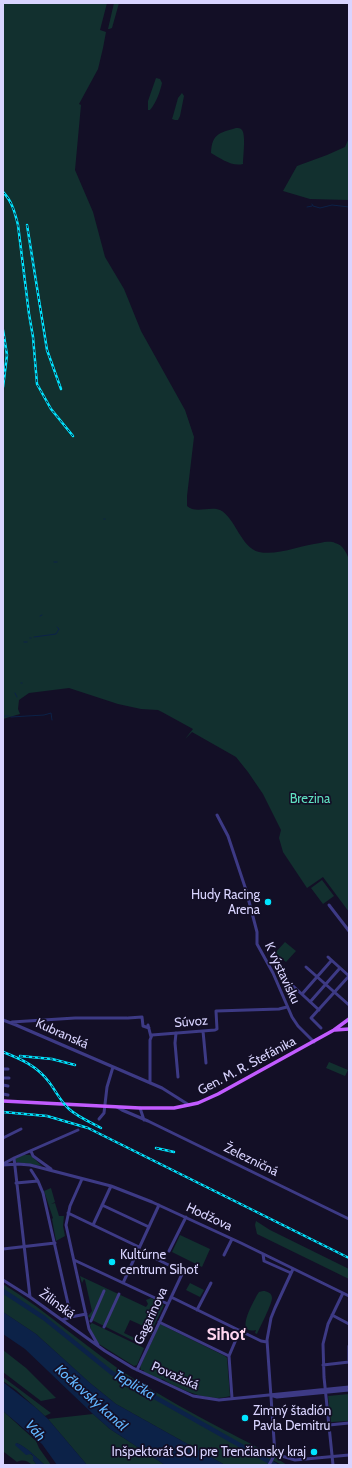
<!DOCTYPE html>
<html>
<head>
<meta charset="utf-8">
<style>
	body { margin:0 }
	#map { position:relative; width:352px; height:1468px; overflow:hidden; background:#130f26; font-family:Cabin,sans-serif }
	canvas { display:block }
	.frame { position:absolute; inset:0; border:4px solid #d9d4ff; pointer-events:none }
</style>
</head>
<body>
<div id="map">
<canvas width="352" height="1468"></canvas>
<div class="frame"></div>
</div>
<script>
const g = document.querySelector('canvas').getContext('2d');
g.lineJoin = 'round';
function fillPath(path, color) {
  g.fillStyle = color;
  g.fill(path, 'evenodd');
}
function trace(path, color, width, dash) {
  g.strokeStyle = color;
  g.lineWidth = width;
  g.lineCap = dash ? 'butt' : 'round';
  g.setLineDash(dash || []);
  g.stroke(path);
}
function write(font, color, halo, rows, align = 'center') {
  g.font = font + ' Cabin,sans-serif';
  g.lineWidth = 3.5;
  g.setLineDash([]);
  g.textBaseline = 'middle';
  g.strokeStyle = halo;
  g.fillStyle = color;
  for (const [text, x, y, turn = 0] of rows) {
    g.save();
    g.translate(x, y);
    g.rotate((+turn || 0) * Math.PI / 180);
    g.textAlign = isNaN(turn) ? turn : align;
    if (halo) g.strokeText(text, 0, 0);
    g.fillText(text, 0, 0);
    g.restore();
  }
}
fillPath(new Path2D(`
	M3,3H107L100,30L106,32L103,48L98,69L79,104L81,105L75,170L93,212L105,257L124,289L141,331L185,410L194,437L187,496V506C195,514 210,506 220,510C235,517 241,548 259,552C277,556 302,545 320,543C325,542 331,541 335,543C343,545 346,552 349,559V912L323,877L307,888L283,852L279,838L281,830L263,794L248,772L236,757L192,732L185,739L193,729L162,712L158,710L141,709L118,704L69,688L29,693L19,700L18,709L20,714L3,719Z
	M114,3H119L112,28L109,29H108Z
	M156,78L160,79L162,83C160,92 156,103 150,110H148V101Z
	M182,93L184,96L180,116L178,120H175L172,119L173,116L178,98Z
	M236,128C239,128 240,128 242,130C246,135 243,157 243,164C232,167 220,158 211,153C212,134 219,133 236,128Z
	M349,138V200L310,199L283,191L297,166L327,155L345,147Z
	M322,880L334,896L323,904L311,888Z
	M285,942L296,951L286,962L275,953Z
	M329,1062L348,1070L345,1076L326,1068Z
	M24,1155H30L42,1166L16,1162L15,1158Z
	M51,1188L55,1202L51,1204L55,1203L59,1216H64L63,1226L65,1236L56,1241L52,1219L53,1218L44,1191Z
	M256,1221L270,1230L349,1269V1279L257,1234L255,1225Z
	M180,1235L210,1249L202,1267L172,1252Z
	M80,1276L146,1307L148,1304L146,1300L151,1298L164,1305L154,1326L152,1334H148L150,1329L130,1320L124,1333L143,1342L142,1344H140L92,1320L90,1317L89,1318L88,1316L92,1311L85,1280L84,1279L82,1283Z
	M190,1283L204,1290L200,1297L186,1290Z
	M3,1284C49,1312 88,1350 134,1379C163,1397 193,1414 224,1430C245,1441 267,1451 287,1465H282L274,1461L272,1465H225L116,1404L90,1383L36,1334L3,1312Z
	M263,1291C267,1291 272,1293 272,1298C272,1304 260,1327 257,1334L255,1333L256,1330C234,1335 253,1303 257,1295L259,1292Z
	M92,1323L144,1348L137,1365L134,1366L99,1344L91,1331L90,1325Z
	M160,1324L225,1356L227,1358L230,1396C209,1403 179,1389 162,1379L161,1380L143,1372L144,1370H141L140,1367Z
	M3,1350L26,1368L56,1398L41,1401L3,1372Z
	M3,1377L51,1413L45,1416L16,1390L3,1381Z
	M349,1394V1421L331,1422L328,1396Z
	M3,1411L36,1441L39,1448L51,1465H45C38,1459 24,1445 16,1443L33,1456V1460L37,1465H32C28,1461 23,1459 17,1462L4,1452L3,1453Z
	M93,1414L110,1429L165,1465H87L48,1419Z`), '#12302f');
fillPath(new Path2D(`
	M3,1312L36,1334L90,1383L116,1404L225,1465H165L110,1429L93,1414L25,1349L3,1334Z
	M3,1382L35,1407L48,1419L87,1465H57L42,1444L3,1411Z
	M16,1443C25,1445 38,1459 45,1465H37L33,1460V1456L31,1454L26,1455L15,1445Z`), '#0c2248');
trace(new Path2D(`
	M312,204L313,206L320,208L332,205L349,207
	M307,207L312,206
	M104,519H105
	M54,562H57
	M40,616L42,615
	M34,637L56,634L59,629L57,627
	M30,638H31
	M24,642H27
	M21,683H22
	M15,693L17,697
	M3,716H9
	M11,717L44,715L51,713L52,720`), '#0c2248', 1);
trace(new Path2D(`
	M3,1291L44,1318L112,1373L275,1465`), '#0c2248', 4.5);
trace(new Path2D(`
	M217,815L228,836L246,890L257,932V944L273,973L292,1017L298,1026L314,1042
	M329,905L349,931
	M328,957L349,976
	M306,967L349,1005
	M292,985L319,1010
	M302,994L331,961
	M310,1002L340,968
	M128,1018L142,1017L143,1026L149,1028
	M3,1020L16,1025L162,1088L189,1105
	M12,1022L75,1018H127
	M148,1025L151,1037
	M321,1028L311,1018L349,976
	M203,1031L206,1063
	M176,1033L175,1043L178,1077
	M3,1069H8
	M3,1078H9
	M150,1083V1040L152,1035L215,1030L217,1029L216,1011L279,1009L287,1007
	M3,1085L8,1086
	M3,1094L8,1095
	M117,1107L122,1110L148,1121L349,1219
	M140,1108L144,1120
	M99,1119L104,1113L107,1087L113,1067
	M3,1138L21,1129
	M31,1151L33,1156L51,1169
	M14,1158L30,1297
	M3,1164L14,1158L78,1130
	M3,1165L18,1164L30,1165L111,1186L152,1202L241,1243L349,1296
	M31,1170L38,1181
	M82,1179L70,1206L66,1225L89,1329L98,1345
	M16,1183L38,1181L43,1193L71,1317
	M102,1205L149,1227
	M68,1213L139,1247
	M93,1225L111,1186
	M3,1249L55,1243
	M169,1251L186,1217
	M263,1254L264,1261L291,1273
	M224,1255L232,1239
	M74,1260L168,1304
	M3,1280L30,1297L105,1351L133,1368L193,1396L219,1400L349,1387
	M123,1283L159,1205
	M171,1297L261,1341L267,1342
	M197,1310L211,1283
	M332,1315L349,1324
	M62,1320L71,1317L86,1314
	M91,1321L104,1291
	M159,1322L229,1356
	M104,1327L119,1294
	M349,1346V1360
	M323,1365L349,1362
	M137,1370L183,1272L138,1250
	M270,1395L277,1397L349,1390
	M232,1398L229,1356L240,1330
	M329,1425L349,1423
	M275,1454L295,1460L349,1455
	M269,1465L275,1454L267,1340L271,1318L275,1308L293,1269
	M333,1465L324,1377L323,1344L328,1324L343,1293`), '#3d3a85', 3);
trace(new Path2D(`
	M335,1030L349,1029
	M3,1101L140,1108H174L198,1103L218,1094L334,1030L349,1019`), '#c25bff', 3.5);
const rail = new Path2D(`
	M3,192C12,201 15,213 18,225L29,314L33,337L37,384L51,409L73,436
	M27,225L47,350L61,389
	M3,330L7,355L3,387
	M3,1052C21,1059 37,1066 49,1082C56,1091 60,1101 69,1109C78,1117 90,1122 101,1128
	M20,1056L52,1059L75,1065
	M3,1112L47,1116L88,1128L349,1258
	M156,1148L174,1152`);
trace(rail, '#00e5ff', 2.5);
trace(rail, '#130f26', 1, [3]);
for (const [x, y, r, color] of [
	[268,902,4,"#00e5ff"],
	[112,1262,4,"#00e5ff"],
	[245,1418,4,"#00e5ff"],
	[314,1452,4,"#00e5ff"]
]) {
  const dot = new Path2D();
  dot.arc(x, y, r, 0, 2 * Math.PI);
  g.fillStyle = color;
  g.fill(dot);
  trace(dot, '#130f26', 1.5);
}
write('13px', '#5fe0c0', '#130f26', [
	["Brezina",310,799]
]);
write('13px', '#d9d4ff', '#130f26', [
	["Hudy Racing",260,895],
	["Arena",260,910],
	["Kultúrne",120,1255,"left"],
	["centrum Sihoť",120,1270,"left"],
	["Zimný štadión",253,1411,"left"],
	["Pavla Demitru",253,1426,"left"],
	["Inšpektorát SOI pre Trenčiansky kraj",306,1452]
], 'right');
write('13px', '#d9d4ff', '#130f26', [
	["K výstavisku",282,973,65],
	["Súvoz",191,1022,-4],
	["Kubranská",62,1034,24],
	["Gen. M. R. Štefánika",247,1066,-28],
	["Železničná",251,1160,26],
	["Hodžova",209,1217,25],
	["Žilinská",57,1304,36],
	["Gagarinova",151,1316,-65],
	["Považská",175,1376,24]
]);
write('italic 14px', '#62b6ff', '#130f26', [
	["Teplička",134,1385,30],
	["Kočkovský kanál",91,1398,42],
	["Váh",35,1431,49]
]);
write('bold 17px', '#ffd6f0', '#130f26', [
	["Sihoť",226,1335]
]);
</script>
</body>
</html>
